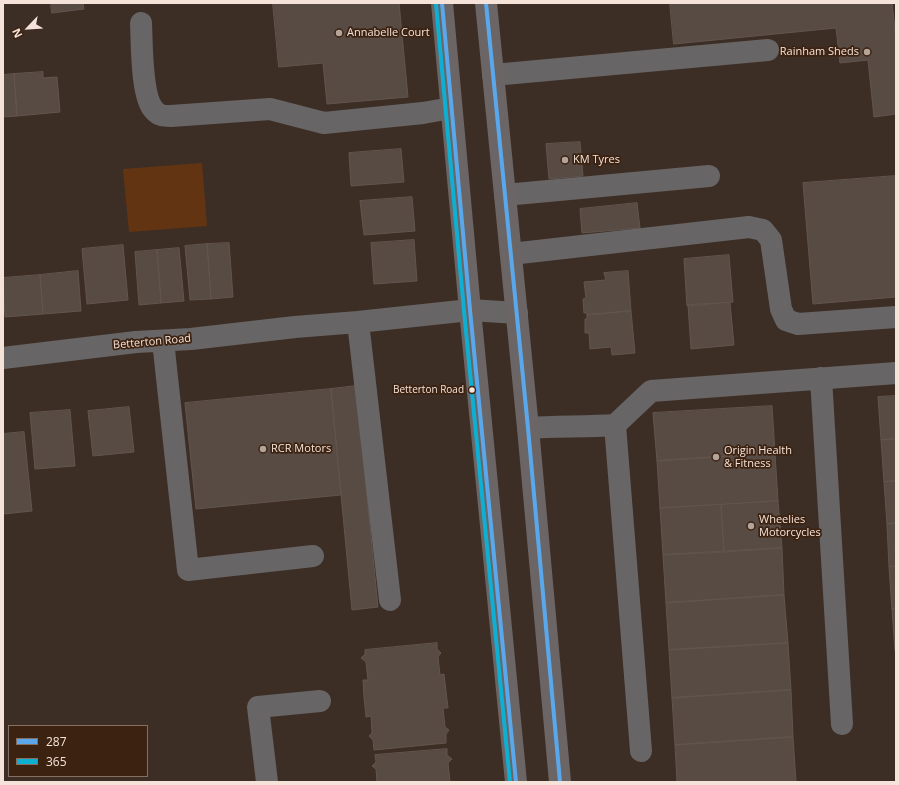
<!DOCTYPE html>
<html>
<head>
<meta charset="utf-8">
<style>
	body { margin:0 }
	#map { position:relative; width:899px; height:785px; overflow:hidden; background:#3d2e25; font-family:"Open Sans",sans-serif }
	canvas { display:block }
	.frame { position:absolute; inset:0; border:4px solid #f5e3d9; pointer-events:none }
	.legend { position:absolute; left:8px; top:725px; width:140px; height:52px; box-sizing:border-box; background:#3c2211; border:1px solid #866f61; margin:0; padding:5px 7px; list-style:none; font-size:12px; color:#f5e3d9 }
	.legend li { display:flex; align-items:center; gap:8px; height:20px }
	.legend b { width:20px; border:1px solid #866f61 }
	.north { position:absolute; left:8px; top:8px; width:40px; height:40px; -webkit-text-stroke:3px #3c2211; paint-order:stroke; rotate:245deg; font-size:11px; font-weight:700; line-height:16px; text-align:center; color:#f5e3d9 }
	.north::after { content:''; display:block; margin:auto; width:14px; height:18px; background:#f5e3d9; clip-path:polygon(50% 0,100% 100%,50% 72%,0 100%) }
</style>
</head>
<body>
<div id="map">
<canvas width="899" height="785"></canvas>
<div class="frame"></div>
<ul class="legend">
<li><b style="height:5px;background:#5aa8eb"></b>287</li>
<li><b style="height:5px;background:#0dafd3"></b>365</li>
</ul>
<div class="north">N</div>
</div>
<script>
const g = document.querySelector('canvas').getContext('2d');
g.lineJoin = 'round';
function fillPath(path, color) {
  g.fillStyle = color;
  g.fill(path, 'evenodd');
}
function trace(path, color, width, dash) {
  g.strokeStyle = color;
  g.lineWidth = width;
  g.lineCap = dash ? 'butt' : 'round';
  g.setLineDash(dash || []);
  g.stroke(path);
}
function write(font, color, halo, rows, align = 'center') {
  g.font = font + ' "Open Sans",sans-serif';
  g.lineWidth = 3.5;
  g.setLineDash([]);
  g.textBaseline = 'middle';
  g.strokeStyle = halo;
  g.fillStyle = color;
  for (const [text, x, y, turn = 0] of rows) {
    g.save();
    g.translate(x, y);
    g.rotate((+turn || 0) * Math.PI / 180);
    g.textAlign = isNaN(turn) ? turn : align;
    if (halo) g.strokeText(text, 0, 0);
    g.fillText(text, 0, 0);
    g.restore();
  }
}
fillPath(new Path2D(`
	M202,163L207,226L129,232L123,169Z`), '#633412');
const building = new Path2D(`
	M51,3H83L84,9L52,13Z
	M273,3H399L408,97L327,104L323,63L279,67Z
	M670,3H892L896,38V114L874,117L868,60L840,63L836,28L674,44Z
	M43,72V78L57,77L60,112L17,116L14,74Z
	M14,74L17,116L3,117V75Z
	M580,142L583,176L549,179L546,144Z
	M401,149L404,182L351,186L349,153Z
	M896,176V297L813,304L803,183Z
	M412,197L415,231L364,235L360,201Z
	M637,203L640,228L582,233L580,209Z
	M414,240L417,281L374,284L371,243Z
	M229,243L233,297L211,299L207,244Z
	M207,244L211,299L190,300L185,246Z
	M123,245L128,300L87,304L82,249Z
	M179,248L184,301L161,303L157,250Z
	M157,250L161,303L139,305L135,252Z
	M729,255L733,302L687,306L684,259Z
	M78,271L81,311L43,314L40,275Z
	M628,271L631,311L587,315V313H584L583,299L586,298L584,282L606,280L604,273Z
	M40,275L43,314L5,317L3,278Z
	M730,303L734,345L691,349L688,305Z
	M631,311L635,353L612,355L611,347L590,349L589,333H585V319H587V315Z
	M356,386L378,607L352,610L331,389Z
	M331,389L341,495L196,509L185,403Z
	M896,396V439L881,440L878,397Z
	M772,406L775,453L657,461L653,413Z
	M129,407L134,452L93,456L88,411Z
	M70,410L75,466L35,469L30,413Z
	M24,432L32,511L3,514V434Z
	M896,439V481L884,482L881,440Z
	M775,453L778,501L660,508L657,461Z
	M896,481V523L887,524L884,482Z
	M778,501L782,548L724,552L721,505Z
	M721,505L724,552L663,555L660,508Z
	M896,523V566L889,567L887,524Z
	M782,548L784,595L666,603L663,555Z
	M896,566V608L892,609L889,567Z
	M784,595L788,643L669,650L666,603Z
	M896,608V651H895L892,609Z
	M437,643V649L441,653L438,657L440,675L444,674L448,708H443L445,727L449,730L446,734V743L374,750L373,740L369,736L372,733L371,716L366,717L364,697L363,680H368L366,662L361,658L365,654V650Z
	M788,643L791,690L672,698L669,650Z
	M791,690L793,737L675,745L672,698Z
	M793,737L796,782H677L675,745Z
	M447,749V755L452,759L448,763L450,782H377L376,769L372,766L376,762L375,755Z`);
fillPath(building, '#584b44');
trace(building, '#62554e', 1);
trace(new Path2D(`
	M141,23C142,42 141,97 154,110C159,116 164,116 171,116L270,109L324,123L423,113L451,108
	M493,75L768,50
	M505,195L709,176
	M511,254L749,227L763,230L771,240L781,309L786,320L798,324L896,317
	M358,322L390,600
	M163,341L188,570L313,556
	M3,358L136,342L191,339L295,327L358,322L470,310L517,313
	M821,378L842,724
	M615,425L651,391L896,373
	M528,428C557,426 586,427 615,425L641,751
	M267,782L258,707L320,701`), '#686566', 22);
trace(new Path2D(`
	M442,3L470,310L516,782
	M486,3L528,428L560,782`), '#6b6565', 22);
trace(new Path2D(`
	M442,3L470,310L516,782
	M486,3L528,428L560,782`), '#5aa8eb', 4);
trace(new Path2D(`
	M436,4L464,311L510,782`), '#0dafd3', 4);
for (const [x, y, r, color] of [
	[339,33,4,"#b5a49a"],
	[867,52,4,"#b5a49a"],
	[565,160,4,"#b5a49a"],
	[472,390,3.5,"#f5e3d9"],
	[263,449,4,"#b5a49a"],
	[716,457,4,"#b5a49a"],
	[751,526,4,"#b5a49a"]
]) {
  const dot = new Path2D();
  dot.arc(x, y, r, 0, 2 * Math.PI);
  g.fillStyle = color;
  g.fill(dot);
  trace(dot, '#3c2211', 1.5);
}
write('10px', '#f5e3d9', '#3c2211', [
	["Betterton Road",464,390]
], 'right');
write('11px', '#f5e3d9', '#3c2211', [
	["Annabelle Court",347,33],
	["Rainham Sheds",859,52,"right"],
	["KM Tyres",573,160],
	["RCR Motors",271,449],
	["Origin Health",724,451],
	["& Fitness",724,464],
	["Wheelies",759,520],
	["Motorcycles",759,533]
], 'left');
write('11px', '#f5e3d9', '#3c2211', [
	["Betterton Road",152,342,-5]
]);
</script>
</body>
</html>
